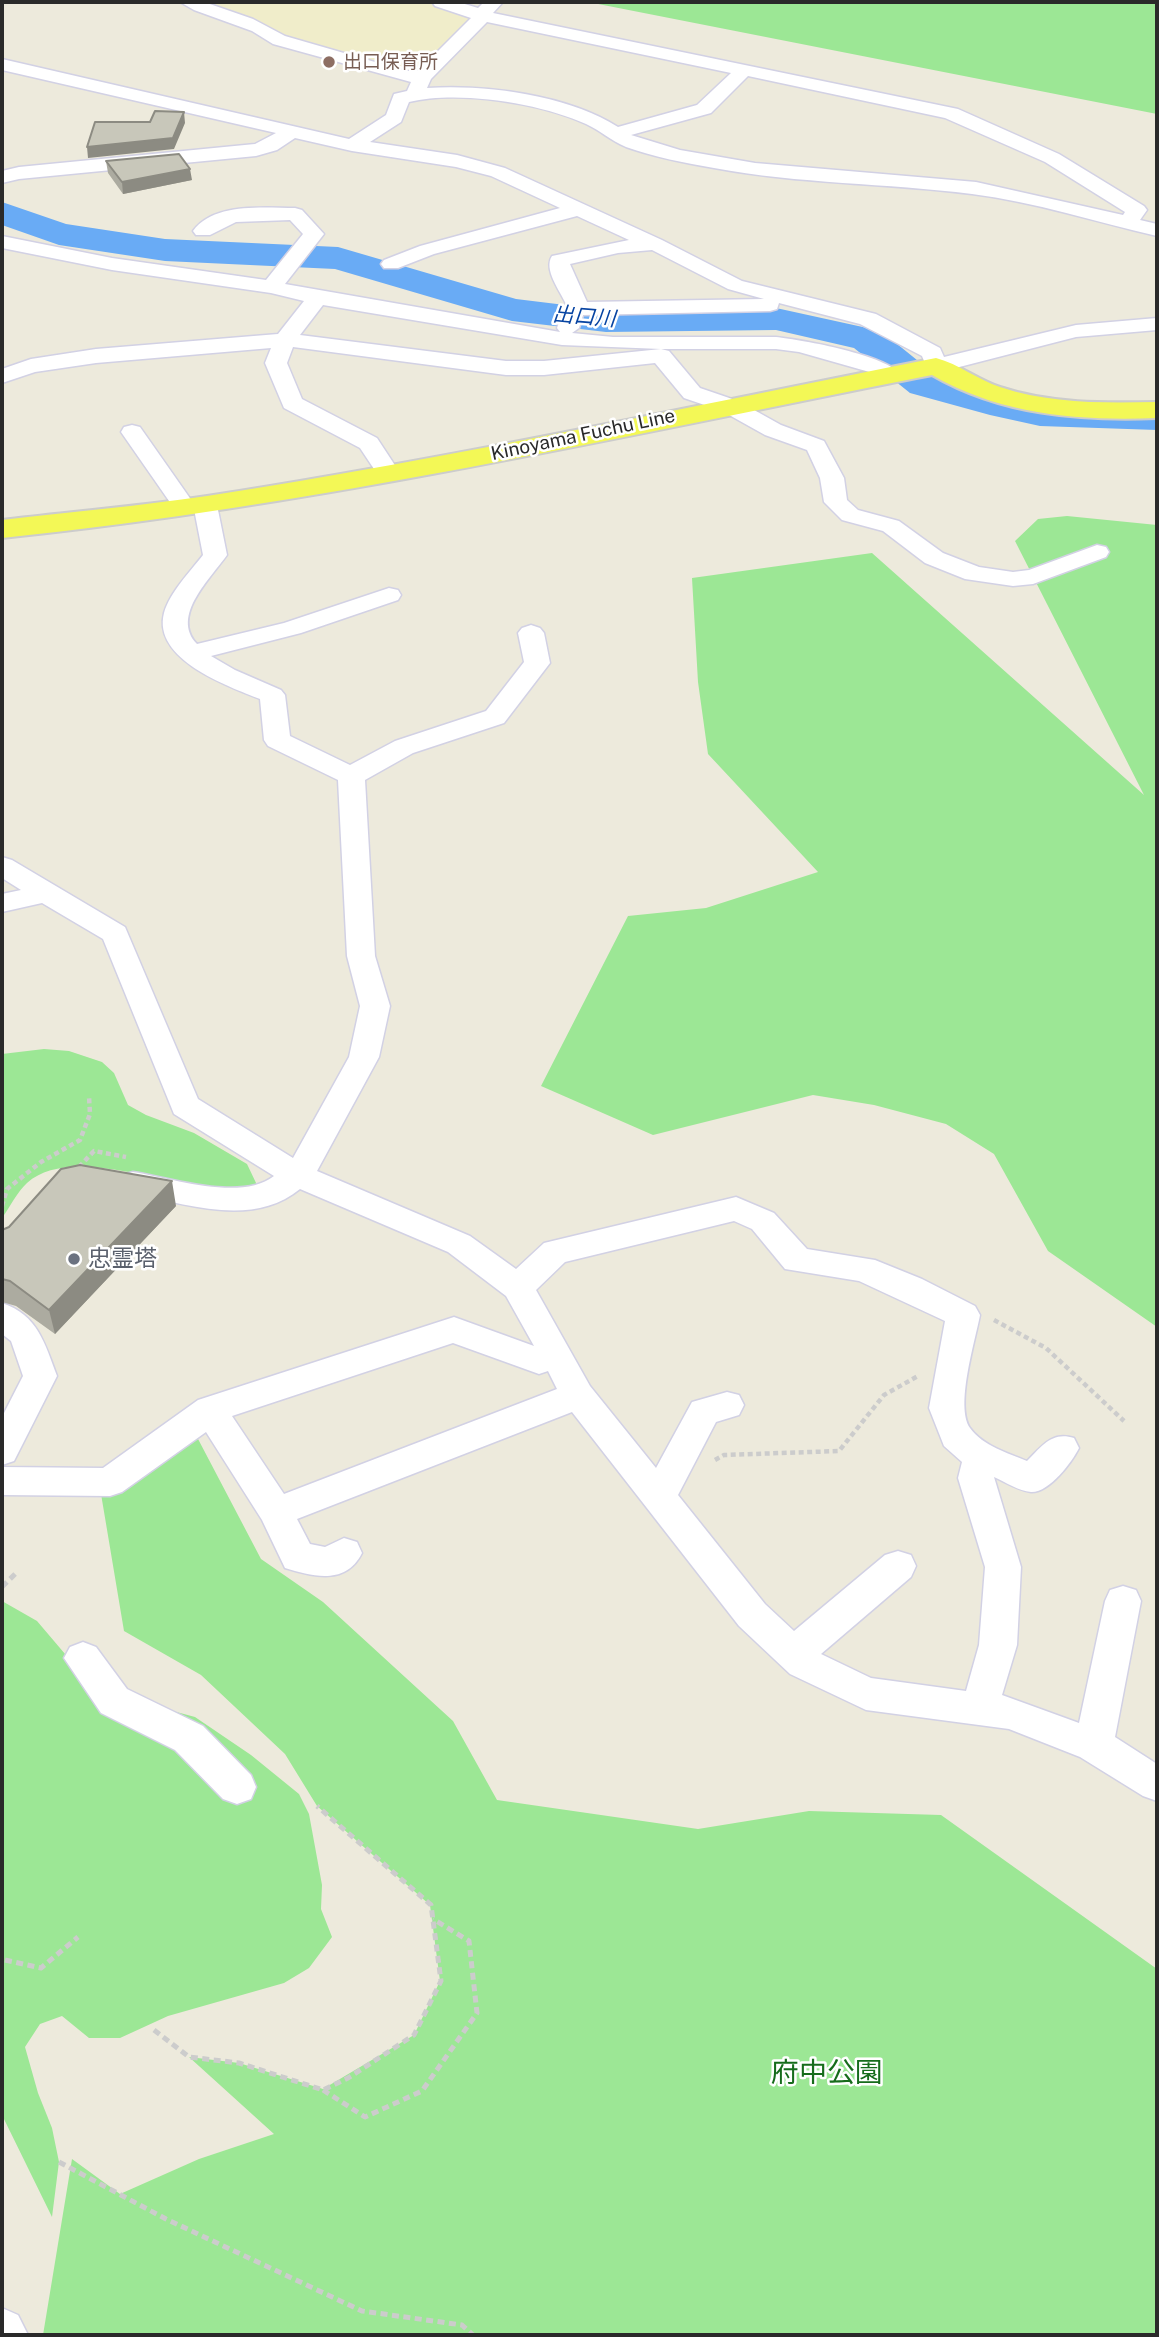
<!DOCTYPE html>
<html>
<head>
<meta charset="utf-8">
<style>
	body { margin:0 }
	#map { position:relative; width:1159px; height:2337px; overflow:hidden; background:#edeadc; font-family:"Public Sans",sans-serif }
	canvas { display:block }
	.frame { position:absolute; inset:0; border:4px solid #2a2a2a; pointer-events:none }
</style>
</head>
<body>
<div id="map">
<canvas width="1159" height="2337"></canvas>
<div class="frame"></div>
</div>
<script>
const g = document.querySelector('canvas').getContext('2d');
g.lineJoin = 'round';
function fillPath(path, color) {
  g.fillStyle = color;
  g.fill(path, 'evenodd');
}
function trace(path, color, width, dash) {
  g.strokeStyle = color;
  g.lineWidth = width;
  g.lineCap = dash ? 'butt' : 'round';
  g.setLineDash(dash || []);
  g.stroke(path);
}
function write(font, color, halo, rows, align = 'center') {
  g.font = font + ' "Public Sans","Noto Sans JP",sans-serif';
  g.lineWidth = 5;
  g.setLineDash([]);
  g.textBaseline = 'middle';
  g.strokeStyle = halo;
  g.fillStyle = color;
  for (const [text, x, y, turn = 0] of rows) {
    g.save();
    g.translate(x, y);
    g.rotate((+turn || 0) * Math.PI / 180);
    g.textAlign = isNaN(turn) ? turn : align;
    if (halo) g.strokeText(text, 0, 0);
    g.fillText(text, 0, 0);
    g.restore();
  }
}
fillPath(new Path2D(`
	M198,2H441L483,16L423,77L279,40L229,12Z`), '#f0edca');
fillPath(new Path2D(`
	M588,2H1157V114Z
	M1067,516L1157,525V1327L1048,1251L994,1154L946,1124L874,1105L813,1095L653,1135L541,1086L628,916L706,908L818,872L708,754L698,682L692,578L872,553L1144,795L1015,541L1038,519Z
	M44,1049L69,1051L102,1062L114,1073L128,1105L146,1115L194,1133L247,1164L257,1185C241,1187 226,1189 209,1187C161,1183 67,1146 27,1183C17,1192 10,1207 2,1218V1054Z
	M187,1418L261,1559L323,1602L453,1721L497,1800L698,1829L809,1811L941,1815L1157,1969V2335H43L72,2159L120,2194L199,2159L274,2134L189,2057L239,2063L323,2089L414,2035L440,1981L430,1905L317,1806L285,1754L201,1675L124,1631L98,1476Z
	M2,1601L37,1621L71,1661L147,1704L195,1717L251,1755L299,1794L309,1814L322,1885L321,1909L332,1937L309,1968L284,1983L168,2016L120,2038H89L62,2016L40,2024L25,2047L38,2093L52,2128L59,2162L52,2217L2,2115Z`), '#9ce795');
fillPath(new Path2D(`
	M2,202L66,224L165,239L338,247L516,299L606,310L776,308L881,331L938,377L1008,396L1040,402L1157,406V430L1040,426L990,415L910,393L854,348L776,330L606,332L512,321L335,269L165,261L59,245L2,225Z`), '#69abf5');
const minor = new Path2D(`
	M180,2H204L253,19L285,36L406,71H418L471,18L435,6L432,2H458L478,8L484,2H503L493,13L958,109L1059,154L1144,206L1147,210L1140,220L1157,224V236C1096,222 1035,202 972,194C886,183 799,184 714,168C685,163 654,157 626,147C610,140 601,131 586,124C540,103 458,90 409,102L401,122L370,142L457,155L505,168L662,240L742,281L876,314L940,348L944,357L1076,325L1157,318V330L1076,337L936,373L928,371L922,356L860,324L779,303L777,309L770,311L583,315L579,328L572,333L613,337H776C803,340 888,355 902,376L899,381H883L873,373L799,352L776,349H661L669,351L700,388L738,401L781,425L824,441L844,478L847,500L858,510L899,521L943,553L979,567L1013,572L1029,570L1097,545L1106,547L1109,552L1106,557L1033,584L1013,586L965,579L925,563L883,531L842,520L824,502L820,478L807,450L765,435L722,411L684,398L655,363L544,375H506L293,347L287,363L302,399L377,438L400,473L396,478H380L360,448L284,408L265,363L271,348L96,363L35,372L2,383V369L31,359L96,349L278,334L304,301L271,293L112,270L2,248V236L112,258L266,280L303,234L290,220L236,222L210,235H196L193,231C214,202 264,208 295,208L302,210L324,234L285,284L560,332L557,328L566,304C560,291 543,269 552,256L629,240L577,216L434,254L398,268H384L381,264L384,260L420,246L560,208L491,176L456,167L352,151L295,138L277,150L256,156L19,179L2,183V171L19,167L255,144L276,133L2,70V59L349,139L386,115L394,94L407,91L411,82L273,44L252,31L194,10ZM487,22L731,73L697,105L618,127C568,95 485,84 427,88L431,79ZM748,76L945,118L1045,162L1125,212L1123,215L976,182L755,163L680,150L631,135L711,113ZM652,250L728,289L764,299L587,302L570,264L618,253ZM323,305L562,345L661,349L544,361H506L300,335Z
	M132,425L140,427L194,504L205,498L213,500L217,505L227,555C211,578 170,616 197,644L284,623L389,588L398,590L401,595L398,600L301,633L211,656L235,670L281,690L285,695L290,736L350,765L395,741L486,711L524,662L518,633L522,628L531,625L540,628L544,633L550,663L504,723L413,753L365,780L375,956L390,1006L379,1057L317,1171L470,1236L516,1269L544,1243L736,1197L774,1213L807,1249L875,1260L922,1279L975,1306L980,1315C975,1342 955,1406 970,1428C983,1446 1008,1453 1027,1461C1042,1446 1052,1431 1074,1438L1079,1448C1072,1462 1049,1493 1031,1492C1019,1491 1005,1482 994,1477L1021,1567L1017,1645L1002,1695L1079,1723L1105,1601L1110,1590L1123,1586L1136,1590L1141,1601L1115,1737L1157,1764V1801L1143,1796L1080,1757L1009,1729L866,1710L790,1674L739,1626L572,1412L297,1519L310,1544L325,1547L344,1538L357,1542L362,1553C346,1585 314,1577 285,1568L262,1520L206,1432L122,1492L110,1496L2,1495V1467L103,1468L198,1400L454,1317L534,1346L506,1296L448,1252L300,1189C252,1228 188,1204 133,1194L122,1191L117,1183L122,1175L133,1172C172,1178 241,1202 274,1176L174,1114L103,939L42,903L2,912V894L21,890L2,878V857L12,860L125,927L198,1099L293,1158L349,1057L360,1006L347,956L338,780L268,746L264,740L260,699C227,686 152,659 164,613C170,592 190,572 203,555L194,509L184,513L176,511L121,432L124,427ZM734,1221L752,1229L785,1269L859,1281L945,1321L929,1408L944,1446L962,1462L958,1478L985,1567L979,1645L966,1691L871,1678L821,1654L911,1577L916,1566L911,1555L898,1551L885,1555L794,1631L765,1604L678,1495L716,1422L739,1415L744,1405L739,1395L727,1392L692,1402L656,1468L590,1386L536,1290L565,1262ZM453,1343L539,1374L548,1371L557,1389L284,1494L232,1416Z
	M2,1303C38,1315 45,1344 57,1376L14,1461L2,1465V1417L23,1376L11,1341L2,1334Z
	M83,1642L96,1647L127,1689L203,1726L251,1775L256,1787L251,1799L237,1804L223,1799L175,1750L101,1713L64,1658L70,1647Z
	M2,2308L18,2315L28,2335H2Z`);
const major = new Path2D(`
	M936,358C959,364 978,380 1000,387C1051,404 1104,403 1157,402V418C1079,421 1001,415 932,375C623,436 315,506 2,538V520C70,512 139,506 207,496C451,458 694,406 936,358Z`);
trace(minor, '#d2d1e4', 3);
trace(major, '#ccc', 4);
trace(new Path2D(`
	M79,1167L94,1151L126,1157
	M2,1206L7,1189L41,1162L80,1140L90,1114L89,1096
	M994,1320L1046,1348L1124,1421
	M715,1460L724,1455L839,1451L884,1395L918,1376`), '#ccc', 4.5, [5, 3.5]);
trace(new Path2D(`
	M2,1587L18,1571
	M5,1960L41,1968L78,1937
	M154,2030L189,2057L239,2063L323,2090L348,2078L414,2035L441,1981L431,1905L317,1806
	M323,2090L365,2117L422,2091L477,2013L469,1941L433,1919
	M59,2162L166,2219L362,2311L462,2325L473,2335`), '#ccc', 5, [7, 4.5]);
fillPath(minor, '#fff');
fillPath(major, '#f3f856');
fillPath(new Path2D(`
	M106,161L192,180L123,194L108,173Z
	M176,1206L55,1334L16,1306L2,1302V1230Z`), '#acaba0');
fillPath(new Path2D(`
	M184,112L185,123L174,149L88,158L87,147Z
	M190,169L192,180L123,194L122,182Z
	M172,1181L176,1206L55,1334L49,1310Z`), '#8c8b82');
const building = new Path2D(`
	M155,111L184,112L173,138L87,147L95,122H150Z
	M179,154L190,169L122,182L106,161Z
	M80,1165L172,1181L49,1310L10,1281L2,1279V1230L9,1227L61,1169Z`);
fillPath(building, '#c8c7ba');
trace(building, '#8c8b82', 2);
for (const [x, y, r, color] of [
	[329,62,7,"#8d6e63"],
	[74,1259,7,"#6b7280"]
]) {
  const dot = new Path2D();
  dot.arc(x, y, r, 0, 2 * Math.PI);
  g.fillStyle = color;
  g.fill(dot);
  trace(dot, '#fff', 2.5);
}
write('19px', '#785e54', '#fff', [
	["出口保育所",343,62]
], 'left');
write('19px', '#2a2a2a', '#fff', [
	["Kinoyama Fuchu Line",583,435,-12]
]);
write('italic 21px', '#0744a2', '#fff', [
	["出口川",584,317,5]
]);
write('23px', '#5b616d', '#fff', [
	["忠霊塔",88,1259]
], 'left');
write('28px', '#166c1b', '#fff', [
	["府中公園",827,2073]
]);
</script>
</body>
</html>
